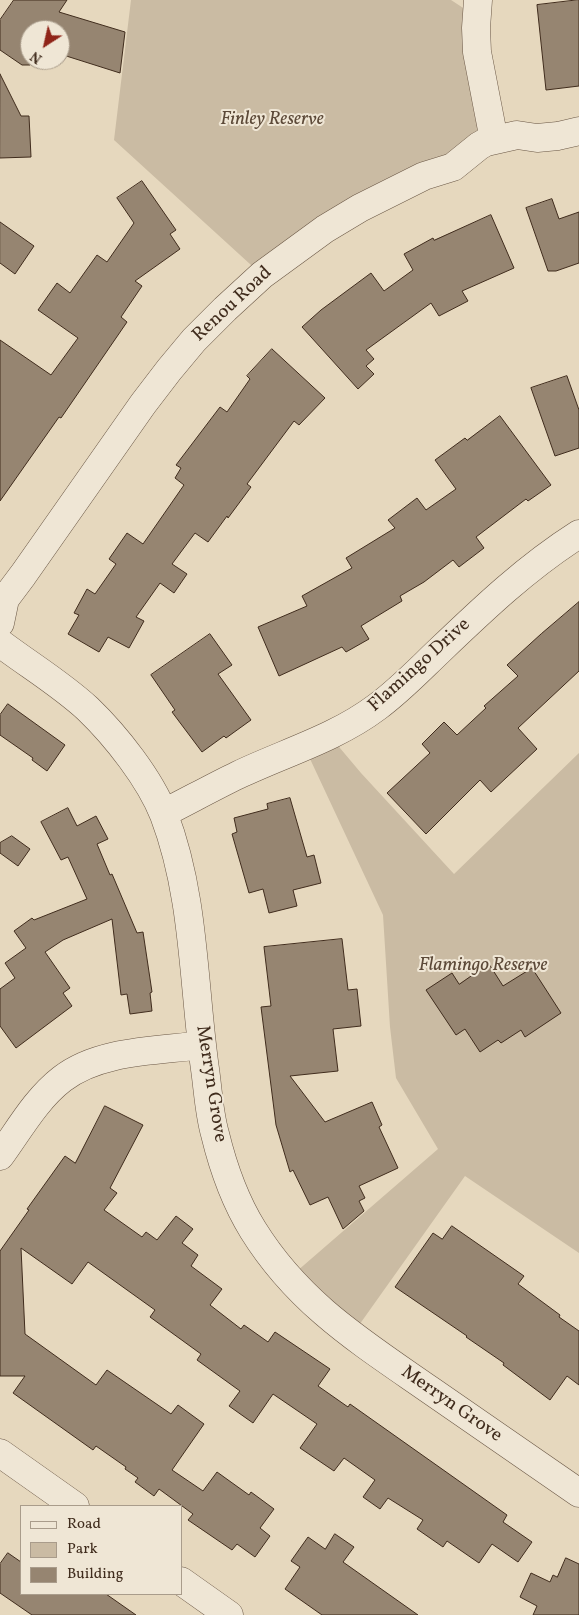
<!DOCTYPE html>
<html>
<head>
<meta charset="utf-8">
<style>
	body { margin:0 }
	#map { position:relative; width:579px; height:1615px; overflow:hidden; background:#e6d8be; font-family:Vollkorn,serif }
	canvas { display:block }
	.legend { position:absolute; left:20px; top:1505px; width:162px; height:90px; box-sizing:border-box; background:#efe6d5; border:1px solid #a99c8b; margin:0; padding:6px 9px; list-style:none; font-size:15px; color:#402c1d }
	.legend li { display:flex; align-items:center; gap:10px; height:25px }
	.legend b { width:25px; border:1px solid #a99c8b }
	.north { position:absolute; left:20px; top:20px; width:50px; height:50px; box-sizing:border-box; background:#efe6d5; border:1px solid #a99c8b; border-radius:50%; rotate:215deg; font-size:14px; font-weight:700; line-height:20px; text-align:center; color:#402c1d }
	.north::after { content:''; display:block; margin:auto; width:18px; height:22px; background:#8f2418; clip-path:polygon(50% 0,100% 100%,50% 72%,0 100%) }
</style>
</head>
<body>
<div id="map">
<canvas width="579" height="1615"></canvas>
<ul class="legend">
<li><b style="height:6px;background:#efe6d5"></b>Road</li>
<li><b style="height:14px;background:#cabba3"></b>Park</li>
<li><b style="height:14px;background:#968571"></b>Building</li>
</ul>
<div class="north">N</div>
</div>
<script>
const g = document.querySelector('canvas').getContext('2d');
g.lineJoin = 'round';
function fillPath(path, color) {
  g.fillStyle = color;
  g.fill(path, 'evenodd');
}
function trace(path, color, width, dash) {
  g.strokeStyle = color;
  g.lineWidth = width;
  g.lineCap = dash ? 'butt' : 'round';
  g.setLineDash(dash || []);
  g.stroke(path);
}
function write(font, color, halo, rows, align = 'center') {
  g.font = font + ' Vollkorn,serif';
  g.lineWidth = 4;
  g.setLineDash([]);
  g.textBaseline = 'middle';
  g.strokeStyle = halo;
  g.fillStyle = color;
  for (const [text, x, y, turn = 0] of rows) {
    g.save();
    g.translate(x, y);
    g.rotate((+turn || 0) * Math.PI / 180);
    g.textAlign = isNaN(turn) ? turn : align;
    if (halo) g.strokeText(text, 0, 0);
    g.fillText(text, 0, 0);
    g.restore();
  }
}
fillPath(new Path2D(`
	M131,0H451L477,17L494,140L262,275L114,140Z
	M329,735L361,773L454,874L579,753V1253L465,1176L352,1335L289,1278L438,1149L396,1078L390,1027L383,915L304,746Z`), '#cabba3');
const building = new Path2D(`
	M14,0H67L59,12L125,32L120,73L60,54V30H30V60H33L30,65H22L0,50V20Z
	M579,0V86L546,90L537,5Z
	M0,74L21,116H29L31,157L0,158Z
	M142,181L176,230L170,234L180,249L135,281L142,286L121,317L127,322L61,418L59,417L0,501V340L51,375L78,338L38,310L57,283L70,293L97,255L107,262L134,223L117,198Z
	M552,199L559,219L579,212V263L556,271H548L526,208Z
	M491,215L514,268L462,291L468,301L439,316L431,303L366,350L374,359L366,366L374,374L358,389L302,327L321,310L371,273L384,291L413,270L404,254L433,238L434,240Z
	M0,222L34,246L15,274L0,263Z
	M272,349L325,398L299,425L294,421L247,484L251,487L228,518L227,516L208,542L195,533L172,564L187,574L174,593L160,583L136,617L144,621L129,648L108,637L99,652L68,634L79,615L74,613L87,589L95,594L116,564L109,559L127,533L143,544L184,485L175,478L181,468L176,465L220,407L227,412L250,379L247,376Z
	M567,376L579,410V448L555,456L531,388Z
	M500,416L551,485L528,501L526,499L476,537L484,548L459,567L453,560L424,582L400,596L402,601L361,626L369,639L346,652L342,647L279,676L258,627L307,606L302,596L352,568L346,558L395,528L388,520L417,498L426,510L456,489L435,460L465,438L467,440Z
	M579,602V671L518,728L537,749L491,792L480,780L426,834L387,793L430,753L422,744L444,722L457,735L486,708L484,706L518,676L507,665L541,634Z
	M210,634L232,665L218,674L251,720L226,738L224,736L202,752L172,712L175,710L151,675Z
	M8,704L65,745L47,771L32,760L33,758L0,735V715Z
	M290,798L307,857L314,855L321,883L293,890L297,906L269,913L263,889L249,893L232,834L237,832L234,818L268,809L267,804Z
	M68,808L77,826L96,816L108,839L97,844L110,875L112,874L137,933L143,932L152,992L150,993L152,1011L130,1014L127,994L121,995L112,919L63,940L45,952L70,988L63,993L72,1006L16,1048L0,1026V989L15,978L5,963L26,948L14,931L32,918L34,920L87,899L68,857L61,860L41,822Z
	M12,836L30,849L18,866L0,853V843Z
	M342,939L348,990L357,989L361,1026L333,1029L338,1071L290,1076L325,1122L372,1102L382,1125L379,1127L398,1168L359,1186L365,1198L359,1201L364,1211L343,1229L328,1197L310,1205L293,1170L290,1172L276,1125L261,1007L271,1006L264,947Z
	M489,964L503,986L532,968L561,1013L525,1037L521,1030L501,1043L498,1040L480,1052L465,1029L456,1035L426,990L452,973L459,984Z
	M105,1106L143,1125L110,1188L117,1193L104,1210L142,1237L146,1232L157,1240L176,1216L193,1229L182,1243L198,1255L191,1266L222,1289L210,1305L241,1329L244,1325L268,1342L275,1332L330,1369L318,1386L348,1407L350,1404L507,1515L503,1522L532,1542L518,1562L492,1544L479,1563L447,1541L443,1547L417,1529L423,1520L388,1498L380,1509L363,1497L375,1480L344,1458L334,1471L300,1448L317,1424L273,1394L253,1423L229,1406L240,1391L197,1360L201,1354L150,1317L155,1310L88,1262L72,1284L21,1248L25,1334L96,1385L107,1370L171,1414L178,1405L204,1424L172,1470L203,1491L217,1472L249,1495L251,1492L274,1509L260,1528L270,1536L255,1557L237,1544L232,1550L188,1520L193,1514L159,1489L154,1496L135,1482L138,1478L125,1469L126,1467L96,1446L93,1450L13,1393L25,1376H0V1251L29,1210L27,1209L65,1156L75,1163Z
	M452,1226L524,1276L518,1284L560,1315L559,1317L579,1331V1385L567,1376L550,1400L503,1365L504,1363L466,1337L467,1336L395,1287L433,1233L442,1239Z
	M335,1534L354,1547L343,1562L418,1615H322L285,1589L300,1567L291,1561L308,1537L325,1549Z
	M8,1553L21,1562V1594H106L136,1615H32L0,1593V1564Z
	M566,1558L579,1564V1615H533L537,1606L520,1597L531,1573L550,1582L553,1575L557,1577Z`);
fillPath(building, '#968571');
trace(building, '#402c1d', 1);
const minor = new Path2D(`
	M478,0L476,28L477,52L494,140
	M0,623L5,599L23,575L143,404L169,370L194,340L225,309L262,275L325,229L360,208L424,176L453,167L479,146L486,142L517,135L537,138L558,136L579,131
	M0,643C29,665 61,684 88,709C116,736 150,779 164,815C195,896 193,984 205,1069C208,1090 209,1113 215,1134C223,1167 235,1201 253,1230C299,1304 361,1342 430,1390C480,1424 529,1459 579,1493
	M164,813C188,801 213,787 238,775C284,753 336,738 377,707C400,690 419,670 439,651C484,608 527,567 579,534
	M0,1156C19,1130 36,1099 62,1079C99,1050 157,1051 202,1045
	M0,1453L75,1506
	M181,1581L229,1615`);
trace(minor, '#6a5745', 29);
trace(minor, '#efe6d5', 28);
write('italic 19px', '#5c4938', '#efe6d5', [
	["Finley Reserve",272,121],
	["Flamingo Reserve",483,967]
]);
write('19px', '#402c1d', '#efe6d5', [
	["Renou Road",233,305,-43],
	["Flamingo Drive",420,666,-42],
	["Merryn Grove",210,1084,81],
	["Merryn Grove",451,1405,35]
]);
</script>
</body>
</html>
